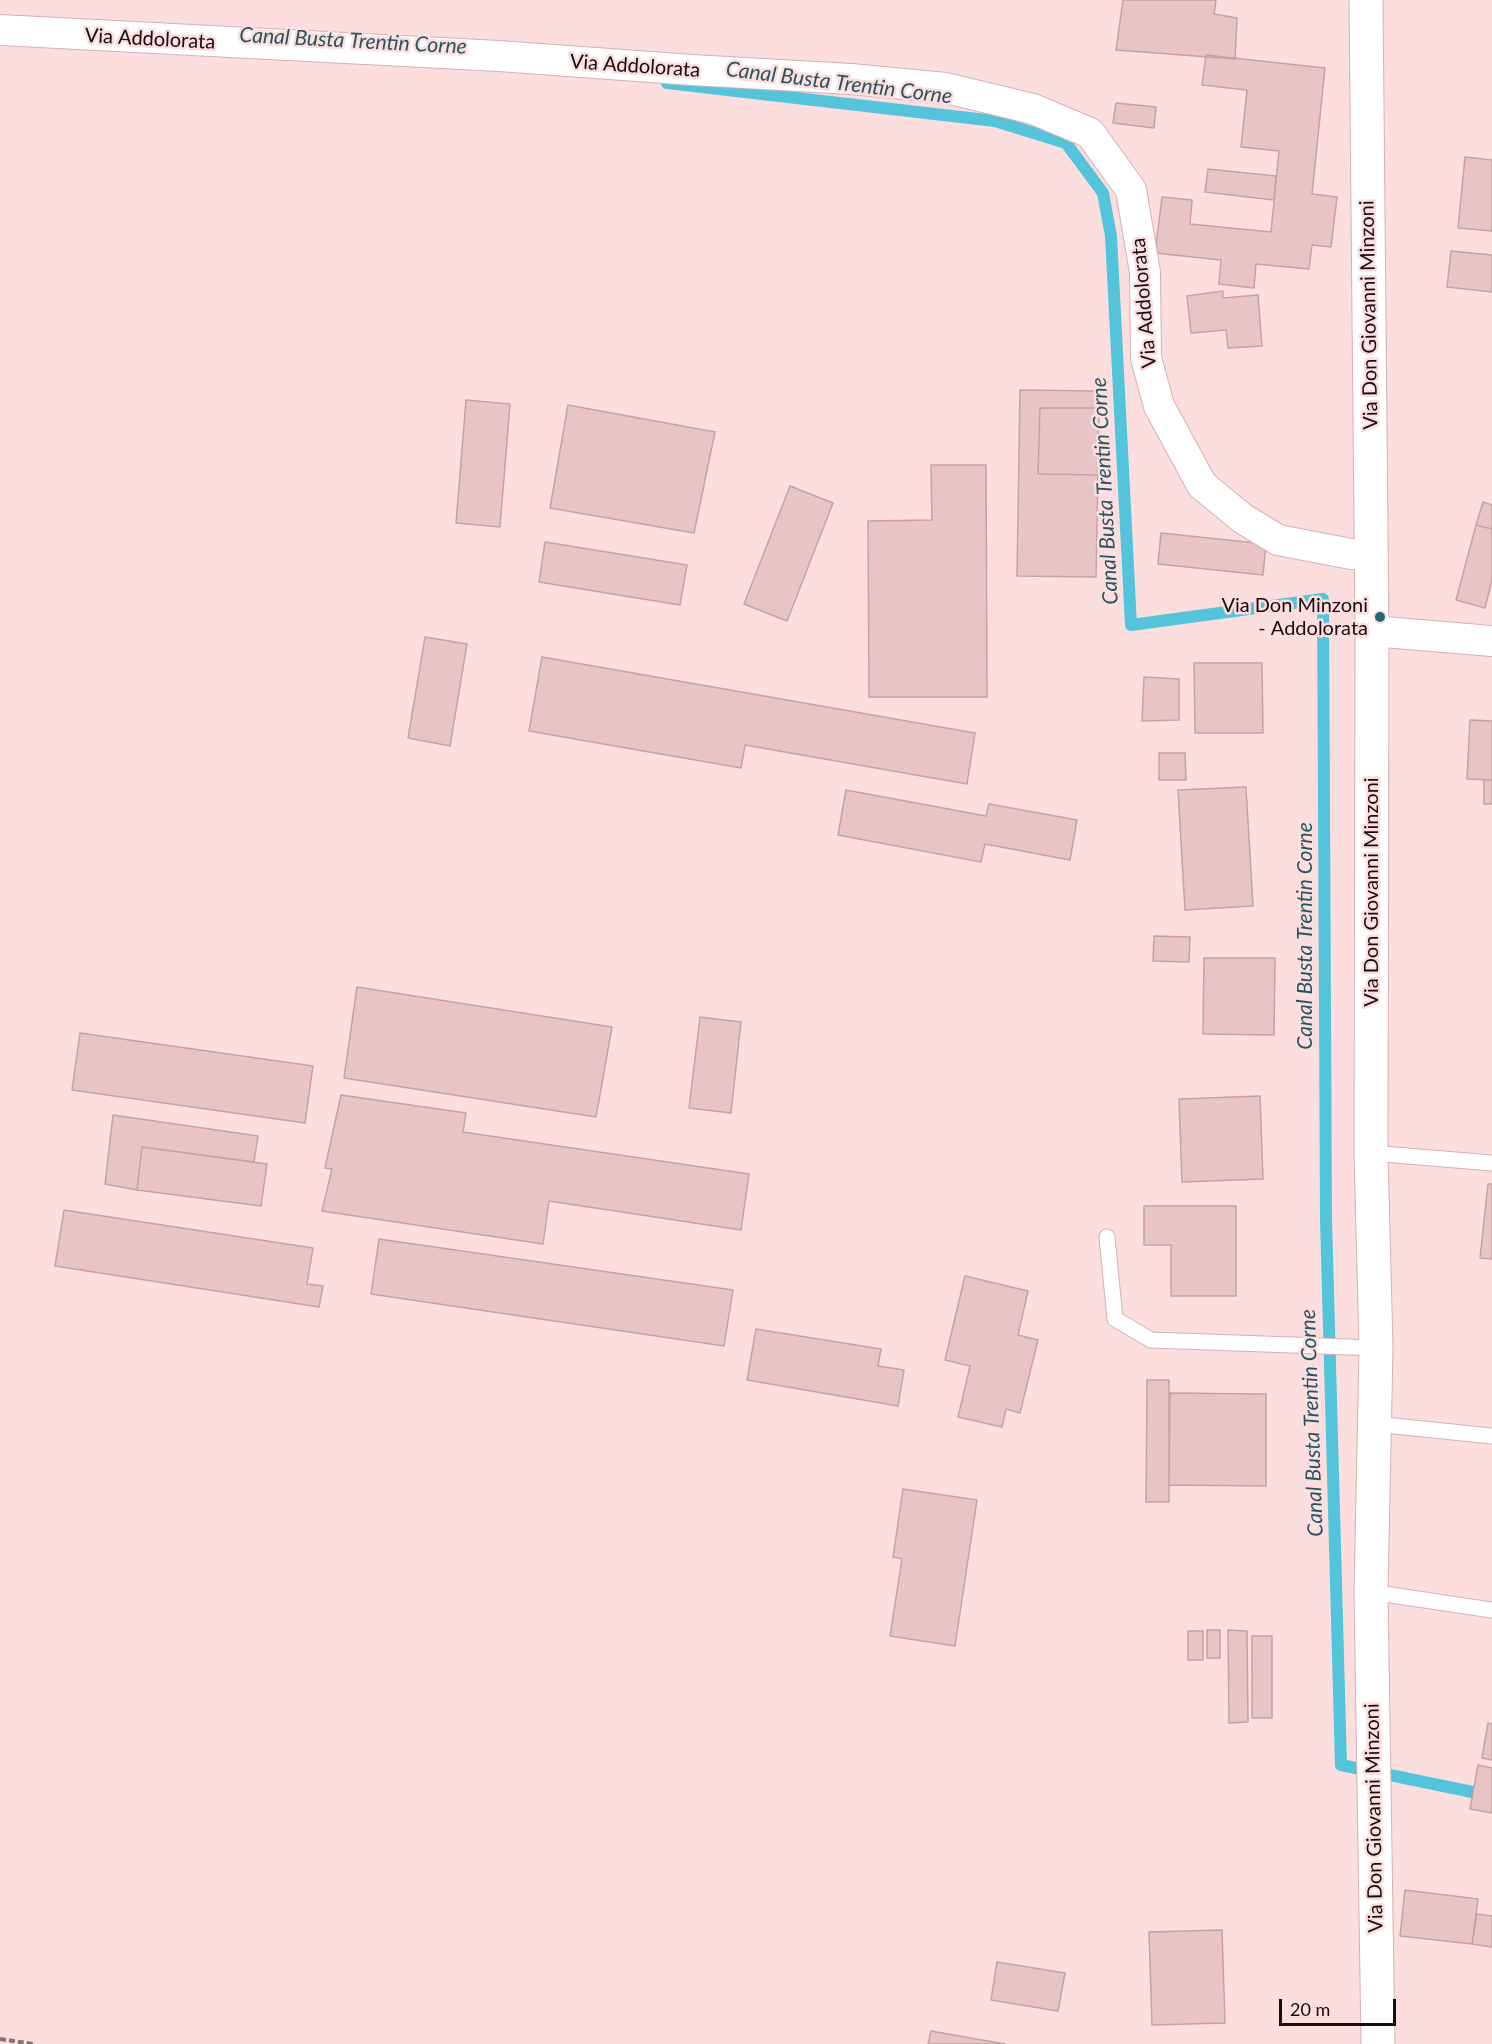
<!DOCTYPE html>
<html>
<head>
<meta charset="utf-8">
<style>
	body { margin:0 }
	#map { position:relative; width:1492px; height:2044px; overflow:hidden; background:#fcdedf; font-family:Lato,sans-serif }
	canvas { display:block }
	.scale { position:absolute; left:1279px; top:1999px; width:117px; height:27px; box-sizing:border-box; border:3px solid #180c0d; border-top:0; padding-left:8px; font-size:18px; line-height:21px; white-space:nowrap; color:#180c0d; -webkit-text-stroke:4px #fcdedf; paint-order:stroke }
</style>
</head>
<body>
<div id="map">
<canvas width="1492" height="2044"></canvas>
<div class="scale">20 m</div>
</div>
<script>
const g = document.querySelector('canvas').getContext('2d');
g.lineJoin = 'round';
function trace(path, color, width, dash) {
  g.strokeStyle = color;
  g.lineWidth = width;
  g.lineCap = dash ? 'butt' : 'round';
  g.setLineDash(dash || []);
  g.stroke(path);
}
function fillPath(path, color) {
  g.fillStyle = color;
  g.fill(path, 'evenodd');
}
function write(font, color, halo, rows, align = 'center') {
  g.font = font + ' Lato,sans-serif';
  g.lineWidth = 5;
  g.setLineDash([]);
  g.textBaseline = 'middle';
  g.strokeStyle = halo;
  g.fillStyle = color;
  for (const [text, x, y, turn = 0] of rows) {
    g.save();
    g.translate(x, y);
    g.rotate((+turn || 0) * Math.PI / 180);
    g.textAlign = isNaN(turn) ? turn : align;
    if (halo) g.strokeText(text, 0, 0);
    g.fillText(text, 0, 0);
    g.restore();
  }
}
trace(new Path2D(`
	M667,83L995,121L1066,143L1103,193L1111,236L1131,625L1323,599L1326,1219L1341,1765L1492,1796`), '#54c4db', 12);
const building = new Path2D(`
	M1123,0H1216L1214,14L1237,18L1235,59L1116,50Z
	M1206,55L1325,68L1312,194L1337,197L1331,247L1312,245L1309,269L1256,264L1254,288L1219,284L1221,260L1155,253L1162,197L1192,200L1190,224L1271,232L1279,151L1241,147L1247,90L1202,85Z
	M1116,103L1156,107L1154,128L1113,123Z
	M1465,157L1492,160V231L1458,228Z
	M1208,169L1276,176L1274,200L1205,192Z
	M1451,251L1492,255V292L1447,287Z
	M1223,291V298L1258,295L1262,346L1228,348L1226,330L1191,333L1187,296Z
	M1020,390L1099,391V408H1040L1038,474L1098,475L1096,577L1017,576Z
	M466,400L510,404L500,527L456,523Z
	M568,405L715,432L694,533L550,508Z
	M1040,408H1099L1098,475L1038,474Z
	M931,465H986L987,697H869L868,521L932,520Z
	M790,486L833,503L787,621L744,604Z
	M1483,502L1492,505V529L1476,525Z
	M1476,525L1492,529V580L1485,608L1456,600Z
	M1161,533L1266,544L1263,575L1158,564Z
	M545,542L687,565L680,605L539,582Z
	M425,637L467,644L450,746L408,738Z
	M542,657L975,733L967,784L745,745L741,768L529,731Z
	M1194,663H1262L1263,733H1195Z
	M1144,677L1179,679V720L1142,721Z
	M1470,720L1492,721V780L1467,779Z
	M1159,753H1185L1186,780H1159Z
	M1484,780H1492V804H1484Z
	M1246,787L1253,906L1185,910L1178,790Z
	M846,790L986,816L989,804L1077,820L1070,860L985,844L981,862L838,835Z
	M1154,936L1190,937L1189,962L1153,961Z
	M1204,958H1275L1274,1035L1203,1034Z
	M357,987L612,1027L596,1117L344,1078Z
	M700,1017L741,1022L731,1113L689,1108Z
	M80,1033L313,1066L305,1123L72,1090Z
	M341,1095L466,1113L463,1132L749,1174L741,1230L549,1201L543,1244L322,1211L332,1169L325,1168Z
	M1260,1096L1263,1179L1182,1182L1179,1099Z
	M113,1115L258,1136L254,1162L142,1147L137,1190L105,1184Z
	M142,1147L267,1164L261,1206L137,1190Z
	M1488,1184H1492V1259L1480,1258Z
	M1144,1206H1236V1296H1171V1245H1144Z
	M64,1210L313,1248L307,1284L323,1286L319,1307L55,1266Z
	M379,1239L733,1290L724,1346L371,1294Z
	M965,1276L1028,1291L1018,1335L1038,1340L1020,1413L1006,1409L1002,1427L958,1417L970,1366L945,1360Z
	M756,1329L881,1349L878,1366L904,1370L898,1406L747,1380Z
	M1147,1380H1169V1502H1146Z
	M1170,1393L1266,1394V1486L1169,1485Z
	M903,1489L977,1500L955,1646L890,1636L902,1559L893,1557Z
	M1207,1630H1220V1658H1207Z
	M1228,1630L1247,1631L1248,1722L1229,1723Z
	M1188,1631H1203V1660H1188Z
	M1252,1636H1272V1718H1252Z
	M1488,1723L1492,1724V1760L1482,1758Z
	M1478,1765L1492,1768V1813L1470,1809Z
	M1405,1890L1478,1899L1472,1944L1400,1936Z
	M1477,1914L1492,1916V1947L1472,1944Z
	M1222,1930L1225,2023L1152,2025L1149,1932Z
	M997,1962L1065,1973L1058,2011L991,2000Z
	M931,2031L1005,2044H928Z`);
fillPath(building, '#e8c4c5');
trace(building, '#c5a2a3', 1.5);
const service = new Path2D(`
	M1371,1153L1492,1163
	M1107,1237L1115,1319L1151,1340L1376,1348
	M1375,1424L1492,1436
	M1371,1592L1492,1610`);
const minor = new Path2D(`
	M0,30L499,56L692,70L851,79L946,88L1033,109L1090,133L1131,190L1145,272L1146,358L1159,406L1202,485L1242,518L1278,540L1351,554L1372,555
	M1372,631L1492,641`);
const tertiary = new Path2D(`
	M1366,0L1372,631L1371,1153L1376,1348L1371,1592L1378,2044`);
trace(service, '#d5b1b2', 17);
trace(minor, '#d5b1b2', 32);
trace(tertiary, '#d5b1b2', 35);
trace(new Path2D(`
	M0,2039L33,2044`), '#867273', 4, [6, 3]);
trace(service, '#fff', 15);
trace(minor, '#fff', 30);
trace(tertiary, '#fff', 33);
for (const [x, y, r, color] of [
	[1380,617,6,"#206776"]
]) {
  const dot = new Path2D();
  dot.arc(x, y, r, 0, 2 * Math.PI);
  g.fillStyle = color;
  g.fill(dot);
  trace(dot, '#fcdedf', 2);
}
write('20px', '#180c0d', '#fcdedf', [
	["Via Addolorata",150,39,3],
	["Via Addolorata",635,66,4],
	["Via Addolorata",1144,303,-95],
	["Via Don Giovanni Minzoni",1369,315,-91],
	["Via Don Giovanni Minzoni",1372,892,-90],
	["Via Don Giovanni Minzoni",1374,1818,-91]
]);
write('20px', '#180c0d', '#fcdedf', [
	["Via Don Minzoni",1368,606],
	["- Addolorata",1368,629]
], 'right');
write('italic 21px', '#255560', '#fcdedf', [
	["Canal Busta Trentin Corne",353,41,3],
	["Canal Busta Trentin Corne",839,83,7],
	["Canal Busta Trentin Corne",1105,491,-93],
	["Canal Busta Trentin Corne",1305,936,-90],
	["Canal Busta Trentin Corne",1312,1423,-92]
]);
</script>
</body>
</html>
